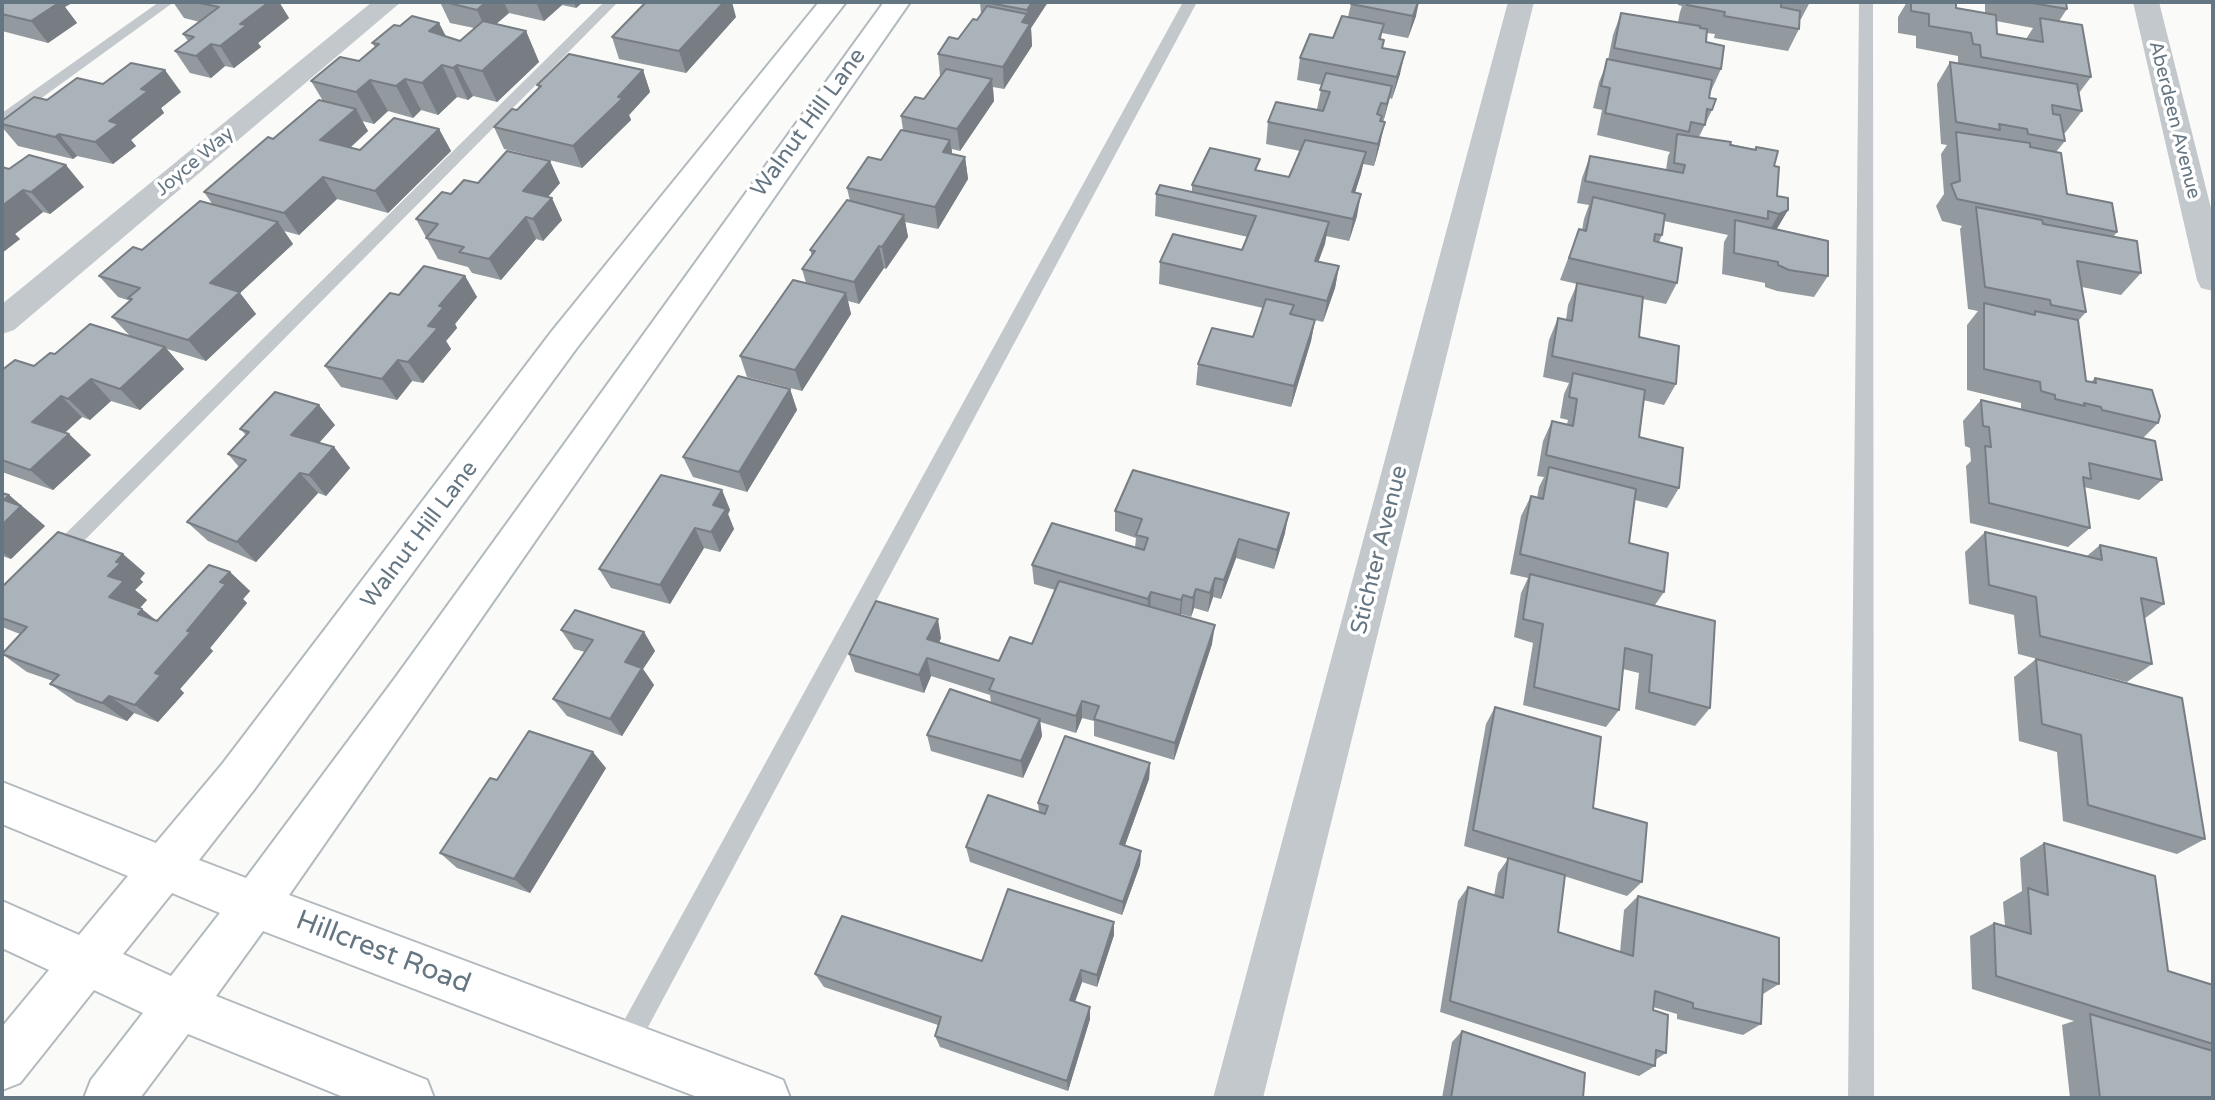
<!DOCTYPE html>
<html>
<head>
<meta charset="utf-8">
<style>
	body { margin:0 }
	#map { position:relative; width:2215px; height:1100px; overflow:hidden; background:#fafaf8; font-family:"Varela Round",sans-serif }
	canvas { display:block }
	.frame { position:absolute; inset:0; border:4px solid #657683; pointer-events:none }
</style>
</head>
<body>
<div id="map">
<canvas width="2215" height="1100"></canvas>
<div class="frame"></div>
</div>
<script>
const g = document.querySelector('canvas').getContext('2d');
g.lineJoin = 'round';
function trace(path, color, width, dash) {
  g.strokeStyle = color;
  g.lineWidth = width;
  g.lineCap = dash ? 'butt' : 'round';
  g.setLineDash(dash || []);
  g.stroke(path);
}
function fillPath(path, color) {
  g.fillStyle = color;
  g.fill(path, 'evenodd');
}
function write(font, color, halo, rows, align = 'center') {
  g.font = font + ' "Varela Round",sans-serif';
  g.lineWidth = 7;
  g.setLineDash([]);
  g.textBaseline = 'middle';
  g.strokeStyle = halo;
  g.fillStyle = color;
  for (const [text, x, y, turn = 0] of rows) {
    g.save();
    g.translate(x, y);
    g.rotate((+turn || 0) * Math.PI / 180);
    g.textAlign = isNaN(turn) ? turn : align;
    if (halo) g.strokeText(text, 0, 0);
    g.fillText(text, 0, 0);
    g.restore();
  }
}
const secondary = new Path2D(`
	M819,2H846L576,349L253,791L199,860L246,878L395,678L884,2H910L289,895L765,1073L783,1080L790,1098H700L263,931L216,996L427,1080L434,1098H346L188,1034L140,1098H84L91,1080L143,1013L94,990L20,1083L2,1090V1027L49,970L2,948V901L79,935L128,876L2,824V782L156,843L223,763L552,331ZM172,893L220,913L171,976L123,954Z`);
trace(secondary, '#b3babf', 4);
fillPath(new Path2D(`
	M159,2H174L7,123L2,124V113Z
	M604,2H618L64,561L57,563L50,561L47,555L50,549Z
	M1183,2H1197L633,1055L624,1058L615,1055L612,1046L615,1037Z
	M1859,2H1873L1874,1098H1848Z`), '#c3c8cc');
fillPath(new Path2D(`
	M372,2H401L14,330L2,334V304Z
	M1508,2H1534L1263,1098H1213Z
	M2133,2H2159L2213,216V291L2201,288L2197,280Z`), '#c3c8cc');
fillPath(secondary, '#fff');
fillPath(new Path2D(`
	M2,2L65,7L77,23L48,43L2,31Z
	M173,2H279L289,18L258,43L261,47L234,68L225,66L211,78L190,73L175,51L188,41L183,34L200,22L184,18Z
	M440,2H583L576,8L562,5L544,21L509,13L496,24L526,31L539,62L497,102L473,96L468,100L457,97L438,115L421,110L413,118L388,111L374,124L362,121L368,131L350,148L360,150L439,129L451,151L388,213L337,199L299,235L284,231L293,244L240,293L256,314L206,361L167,349L184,369L140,410L111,401L90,420L82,417L65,433L91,455L53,490L2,472V370L34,366L55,354L130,336L112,317L131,301L118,297L99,276L213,205L204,192L323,101L311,81L359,61L375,47L372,43L400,26L439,23L446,36L460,41L474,28L450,23Z
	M980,2H1048L1031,28L1032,46L1004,89L993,87L994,101L960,151L952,149V154L965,157L968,179L938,229L905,222L908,237L886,269L884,268L859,304L848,301L851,314L802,391L747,377L740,356L806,283L802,269L812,256L810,250L850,201L847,188L881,160L903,130L901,116L924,99L940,76L938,54L958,39L977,20L981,14Z
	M1678,2H1810L1801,19H1800L1799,29L1788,51L1714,38L1715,34L1707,33L1706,42L1721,69L1711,91H1710L1709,98L1712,110L1699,137L1754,149L1756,147L1774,166L1777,196L1788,210L1776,230L1828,276L1814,297L1777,291L1765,287V283L1722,274L1724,242L1728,235L1664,221L1662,235L1659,242L1677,283L1666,304L1643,299L1639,337L1676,384L1664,405L1643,400L1639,437L1679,488L1667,508L1635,500L1629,543L1664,592L1655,605L1710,708L1695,726L1635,709L1639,673L1623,669L1619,710L1606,727L1523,705L1533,643L1514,637L1521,593L1528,578L1510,574L1521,516L1531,496L1537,498L1539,487L1544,477L1537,476L1543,441L1552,421L1567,424L1568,420L1560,418L1564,394L1569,383L1543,377L1549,340L1558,318L1566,320L1568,305L1577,284L1560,280L1579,229L1582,230L1584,219L1589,205L1577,203L1582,178L1590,156L1666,170L1668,156L1670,152L1597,135L1602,110L1593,108L1599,82L1608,60L1613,35L1621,13L1678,22L1680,12L1682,6L1678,5Z
	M1907,2H1947L1956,8L1985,14V2H2066L2067,9L2059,21L2091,77L2079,93L2082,111L2065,133L2063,132L2065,141L2056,152L2067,194L2117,232L2113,237L2141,273L2121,295L2082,287L2086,312L2078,321L2086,381L2091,382L2095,378L2158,423L2143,438L2162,480L2139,500L2084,487L2090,528L2068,547L1970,523L1966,466L1971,461L1970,448L1965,446L1963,421L1981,400L2021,410V403L1967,390V325L1978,311L1968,309L1960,229L1962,226L1942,221L1936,206L1944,194L1941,154L1947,145L1941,144L1937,84L1950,62L1958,63V56L1916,48V36L1898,33V17ZM1996,21L2033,28L2026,39L1997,34Z
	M1351,4L1416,16L1408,38L1382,33L1381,39L1383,48L1400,74L1392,99L1390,98L1383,122L1380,144L1374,166L1363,164L1355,193L1357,216L1349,241L1326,236L1318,262L1339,266L1335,288L1323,322L1315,320L1311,341L1291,407L1196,385L1198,364L1253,337L1263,308L1159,284L1160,262L1242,250L1248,237L1155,216L1156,194L1192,192V185L1259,171L1289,177L1300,151L1266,144L1268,122L1317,109L1322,85L1297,80L1300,58L1333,38L1348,17Z
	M736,17L686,73L619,59L612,37Z
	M643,70L650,92L629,115L631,120L582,168L504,149L494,127L517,110L539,88L537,85Z
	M103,84L181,92L161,108L164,113L131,140L136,146L113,164L77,156L73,159L18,146L2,127V124L47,100Z
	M2,167L84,187L50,214L43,212L15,234L20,239L2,253Z
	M478,183H560L548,197L562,220L543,241L536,239L501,280L472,273L468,267L438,259L416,219L451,194Z
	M465,276L477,297L455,324L457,328L446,341L451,349L423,383L412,381L397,400L341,387L325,366L399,295Z
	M790,389L797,410L747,492L693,477L683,457Z
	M335,425L319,443L334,447L350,468L326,496L318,493L256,562L208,541L187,522L239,467L228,454L246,435L240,429Z
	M722,490L730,510L728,514L734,529L720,552L704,548L670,604L611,588L599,569Z
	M2,493L9,495L45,526L11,559L2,556Z
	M1115,511L1285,533L1274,569L1236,558L1221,599L1213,597L1208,612L1194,608L1191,617L1181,614L1180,616L1212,644L1174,760L1094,736V721L1082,718L1076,733L1040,722L1042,736L1023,778L931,751L927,735L991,703L990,695L931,676L924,693L855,672L849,654L941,638L939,643L999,661L1032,644L1055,590L1034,584L1032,565L1135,547L1136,538L1115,531Z
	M1985,532L2087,556L2100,545L2164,604L2144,619L2152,664L2127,682L2018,654L2014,615L1969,604L1965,552Z
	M230,572L250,591L243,599L247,603L210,648L213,651L180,689L184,693L158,722L134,713L127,721L76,702L50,684L53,681L27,672L2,654L20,634L2,627V587L145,573L140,579L143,582L135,590L147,600L140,608L157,621Z
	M561,630L644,632L655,651L643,669L654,685L622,736L567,716L553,699L585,652L574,649Z
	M2036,659L2205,839L2177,854L2063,821L2057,752L2019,741L2014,677Z
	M1495,707L1593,808L1642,882L1627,896L1564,876L1558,932L1620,952L1624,910L1638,896L1779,984L1763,994L1761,1024L1743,1035L1677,1019V1014L1653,1007V1010L1666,1053L1655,1060V1066L1639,1076L1440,1012L1458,901L1468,887L1494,896L1498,873L1508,859L1464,846L1486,724Z
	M1150,763L1149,779L1125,845L1141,851L1140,865L1122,915L970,862L966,847L1039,812L1038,803Z
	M606,768L530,893L457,868L440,853L497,780Z
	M2044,843L2168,971L2213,985V1098H2070L2062,1025L2074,1021L1972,989L1970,936L1994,923L2005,926L2003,902L2022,891L2020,858Z
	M1114,922V935L1097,987L1082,982L1075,1002L1090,1007V1019L1068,1091L940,1047L935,1036L938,1025L824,987L815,974L982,961Z
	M1462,1031L1583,1098H1442L1452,1042Z`), '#929a9f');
fillPath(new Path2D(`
	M40,2H74L65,7L77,23L48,43L31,21Z
	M269,2H279L289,18L258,43L261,47L234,68L220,46L240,24Z
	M486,2H504L509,13L487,32L477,10Z
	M536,2H561L562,5L544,21Z
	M574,2H583L576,8Z
	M724,2H732L736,17L686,73L679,51Z
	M1032,2H1048L1031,28L1032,46L1004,89L1003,67L1022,22L1027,15V10Z
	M1418,2H1419L1416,16L1408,38L1413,16Z
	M439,23L454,54L429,31Z
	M526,31L539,62L497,102L482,71Z
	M211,44L225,66L211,78L196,56Z
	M1405,52L1400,74L1392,99L1397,77Z
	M442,65L457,97L438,115L422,83Z
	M457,65L473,96L468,100L453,68Z
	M165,70L181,92L161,108L164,113L131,140L136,146L113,164L95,142L109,121L141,89Z
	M643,70L650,92L629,115L631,120L582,168L573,146Z
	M405,79L421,110L413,118L396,86Z
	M992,79L994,101L960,151L957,129Z
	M370,80L388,111L374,124L356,92Z
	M1392,86L1387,108L1382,126L1387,104Z
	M356,109L368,131L334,162L320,140Z
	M1385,122L1380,144L1374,166L1378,144Z
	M439,129L451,151L388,213L375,191Z
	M59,134L77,156L73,159L55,137Z
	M950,140L953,162L943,152Z
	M1366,152L1361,174L1348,214L1352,192Z
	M965,157L968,179L938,229L935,207Z
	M550,161L560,183L533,213L523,191Z
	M66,165L84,187L50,214L31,192Z
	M323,177L337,199L299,235L284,213Z
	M23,190L43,212L15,234L20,239L2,253V206Z
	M1361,194L1357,216L1349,241L1353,219Z
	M552,198L562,220L543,241L533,219Z
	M1788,210L1775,232L1767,235L1779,214Z
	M904,215L908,237L886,269L882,247Z
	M526,217L536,239L501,280L489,259Z
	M278,222L293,244L240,293L256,314L206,361L188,340L210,283Z
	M1329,222L1325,244L1311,282L1315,261Z
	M879,246L884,268L859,304L854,282Z
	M1339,266L1335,288L1323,322L1327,301Z
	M465,276L477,297L455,324L457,328L446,341L451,349L423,383L408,362L439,306Z
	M846,293L851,314L802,391L795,370Z
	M1315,320L1311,341L1291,407L1294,386Z
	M165,347L184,369L140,410L120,389Z
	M398,360L412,381L397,400L382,379Z
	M91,379L111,401L90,420L68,399Z
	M790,389L797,410L747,492L739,472Z
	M61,396L82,417L54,442L32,422Z
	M319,405L335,425L308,455L291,435Z
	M69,434L91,455L53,490L30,470Z
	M334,447L350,468L326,496L309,475Z
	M300,473L318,493L256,562L237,542Z
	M722,490L730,510L728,514L734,529L720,552L711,532L713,505Z
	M9,495L45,526L11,559L2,552V525L4,500Z
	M1289,513L1285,533L1274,569L1277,550Z
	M695,528L704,548L670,604L660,585Z
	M1239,539L1236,558L1221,599L1224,580Z
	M123,554L145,573L140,579L143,582L135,590L147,600L132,616L109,597L108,576L116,562Z
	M230,572L250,591L243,599L247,603L210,648L213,651L180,689L184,693L158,722L135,705L155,673L187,631L220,582Z
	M1215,578L1213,597L1208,612L1210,593Z
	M1196,589L1194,608L1191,617L1193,598Z
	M1151,592L1150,611L1147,618L1148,599Z
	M1183,595L1181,614L1179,619L1181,600Z
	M142,609L165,628L138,614Z
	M938,619L941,638L932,658L927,639Z
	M1215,625L1212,644L1174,760L1175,743Z
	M644,632L655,651L643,669L654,685L622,736L610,719L625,662Z
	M927,658L931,676L924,693L919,675Z
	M109,696L134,713L127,721L102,703Z
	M1082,701V718L1076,733V716Z
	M1040,719L1042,736L1023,778L1021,761Z
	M593,752L606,768L530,893L514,879Z
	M1150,763L1149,779L1120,859V844Z
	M1141,851L1140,865L1122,915L1123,902Z
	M1114,922V935L1097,987V975Z
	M1081,970L1082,982L1071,1012L1070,1000Z
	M1090,1007V1019L1068,1091L1067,1081Z`), '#777d82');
const building = new Path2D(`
	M2,2H60L31,21L2,14Z
	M195,2H269L240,24L247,25L220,46L211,44L196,56L175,51L194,37L183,34L219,7Z
	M445,2H486L477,10Z
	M646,2H724L679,51L612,37Z
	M984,2H1032L1027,10Z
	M1352,2H1418L1413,16L1351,4Z
	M1687,2H1781V7L1800,11L1799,29L1724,16L1725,12L1687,5Z
	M1911,2H1947L1956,3V8L1996,15L1997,34L2043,42L2040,18L2082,25L2091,77L1981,57L1980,45L1973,44L1971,33L1929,26V14L1911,11Z
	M2026,2H2066L2067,9Z
	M987,6L1027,14L1022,22L1030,24L1003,67L938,54L949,37L958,39L973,19L977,20Z
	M1621,13L1700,26V28L1707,29L1706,42L1724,46L1721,69L1614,48Z
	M412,16L439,23L429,31L460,41L483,21L526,31L482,71L457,65L453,68L442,65L422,83L405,79L396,86L370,80L356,92L311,81L340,57L359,61L379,44L372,43L394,25L400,26Z
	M1342,16L1384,24L1379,39L1384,40L1382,48L1405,52L1397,77L1300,58L1310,34L1333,38Z
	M569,54L643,70L618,97L623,98L573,146L494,127L512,109L517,110L541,86L537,85Z
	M1607,59L1712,80L1709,98L1716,99L1712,110L1707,109L1705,125L1691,122L1689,132L1605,113L1610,88L1601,86Z
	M1950,62L2077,84L2082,111L2052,105L2053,114L2060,115L2065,141L2028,134L2027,129L1999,124L2000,130L1956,122Z
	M131,63L165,70L141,89L148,91L109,121L119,124L95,142L59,134L55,137L2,124V121L34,97L47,100L77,78L103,84Z
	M946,69L992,79L957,129L901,116L915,97L924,99Z
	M1326,73L1392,86L1387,104L1381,103L1377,114L1382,116L1380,121L1385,122L1378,144L1268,122L1276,102L1323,111L1330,92L1320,90Z
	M319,100L356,109L320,140L360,150L394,118L439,129L375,191L323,177L284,213L204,192L268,137L273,139Z
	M901,130L950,140L943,152L965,157L935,207L847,188L868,157L881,160Z
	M1956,132L2030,143V147L2061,153L2067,194L2112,203L2117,232L1957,199L1951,184L1960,181Z
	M1677,134L1731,142L1730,145L1756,150V147L1778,151L1774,166L1779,167L1777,196L1788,198V210L1779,214L1768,211V219L1585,181L1590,156L1683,173L1685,165L1674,163Z
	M1305,140L1366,152L1352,192L1361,194L1353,219L1192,185L1210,148L1260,159L1255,170L1289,177Z
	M507,151L550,161L523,191L552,198L533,219L526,217L489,259L459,252L464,247L426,238L438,224L416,219L442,192L451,194L464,180L478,183Z
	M29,155L66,165L31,192L23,190L2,206V167L9,169Z
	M1160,185L1329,222L1315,261L1339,266L1327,301L1160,262L1173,234L1242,250L1256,216L1156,194Z
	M1593,197L1665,214L1662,235L1655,234L1654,241L1682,248L1677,283L1569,258L1579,229L1586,231Z
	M847,200L904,215L882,247L879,246L854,282L802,269L815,251L810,250Z
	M200,201L278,222L210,283L240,292L188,340L112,317L132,299L128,298L140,288L99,276L133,247L142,250Z
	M1976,207L2042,220L2043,224L2137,241L2141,273L2077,261L2086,312L2051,305L2050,300L1985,287Z
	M1735,220L1828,241V276L1789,270L1778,265V262L1734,253Z
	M424,266L465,276L439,306L444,307L428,326L438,328L408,362L398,360L382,379L325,366L390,293L399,295Z
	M793,280L846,293L795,370L740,356Z
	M1577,283L1643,297L1639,337L1679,346L1676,384L1552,356L1558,318L1572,321Z
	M1266,299L1294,305L1290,314L1315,320L1294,386L1198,364L1212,328L1253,337Z
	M1984,303L2035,315V311L2078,320L2086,381L2096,383L2095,378L2152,390L2160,416L2158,423L2102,410L2101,407L2084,403L2085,406L2055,399V395L2041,391L2040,382L1984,369Z
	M90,324L165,347L120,389L91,379L68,399L61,396L32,422L69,434L30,470L2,460V370L15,360L34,366L50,353L55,354Z
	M1573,373L1645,390L1639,437L1683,448L1679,488L1546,455L1552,421L1573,426L1577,399L1569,397Z
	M738,376L790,389L739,472L683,457Z
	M275,392L319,405L291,435L334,447L309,475L300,473L237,542L187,522L246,460L228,454L249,432L240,429Z
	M1981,400L2155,441L2162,480L2089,463L2091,479L2083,477L2090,528L1989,503L1985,446L1991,447L1989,427L1983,426Z
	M1549,467L1636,489L1629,543L1668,553L1664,592L1520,554L1531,496L1543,499Z
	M1133,470L1289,513L1277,550L1239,539L1224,580L1215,578L1210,593L1196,589L1193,598L1183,595L1181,600L1151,592L1148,599L1032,565L1052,523L1144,550L1148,538L1136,535L1142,519L1115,511Z
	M661,475L722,490L713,505L726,509L711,532L695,528L660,585L599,569Z
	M2,493L9,495L4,500L21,506L2,525Z
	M58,532L123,554L116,562L121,563L108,576L124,581L109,597L142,609L138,614L157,621L209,565L230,572L220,582L226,584L187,631L191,632L155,673L161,675L135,705L109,696L102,703L50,684L59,675L2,654L27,627L2,618V587Z
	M1985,532L2102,560L2100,545L2156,558L2164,604L2141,598L2152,664L2040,636L2036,597L1989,585Z
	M1530,574L1715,621L1710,708L1649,692L1652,655L1625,648L1619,710L1534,687L1543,624L1523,619Z
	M1059,581L1215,625L1175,743L1094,719L1099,706L1082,701L1076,716L989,690L994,679L927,658L919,675L849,654L876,601L938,619L927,639L999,661L1010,637L1032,644Z
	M575,610L644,632L625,662L642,668L610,719L553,699L593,640L561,630Z
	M2036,659L2182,698L2205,839L2088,805L2081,735L2042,724Z
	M950,689L1040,719L1021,761L927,735Z
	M1495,707L1601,737L1593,808L1647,823L1642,882L1473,830Z
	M529,731L593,752L514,879L440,853L490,778L497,780Z
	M1065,736L1150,763L1120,844L1141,851L1123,902L966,847L988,795L1045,814L1048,806L1038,803Z
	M2044,843L2155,876L2168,971L2213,985V1044L1996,976L1994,923L2031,934L2028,888L2048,895Z
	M1508,858L1565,875L1558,932L1633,956L1638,896L1779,938V984L1763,979L1761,1024L1693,1008V1003L1655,991L1653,1010L1668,1015L1666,1053L1656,1050L1655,1066L1450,1001L1468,887L1503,898Z
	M1008,889L1114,922L1097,975L1081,970L1070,1000L1090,1007L1067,1081L935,1036L941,1017L815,974L842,916L982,961Z
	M2090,1014L2213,1051V1098H2100Z
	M1462,1031L1585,1073L1583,1098H1451Z`);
fillPath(building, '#aab3b9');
trace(building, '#777d82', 2);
write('19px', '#657683', '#fff', [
	["Aberdeen Avenue",2174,120,76],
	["Joyce Way",195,162,-40]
]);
write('23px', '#657683', '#fff', [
	["Walnut Hill Lane",809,123,-54],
	["Walnut Hill Lane",420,535,-53],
	["Stichter Avenue",1380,550,-76]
]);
write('28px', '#657683', '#fff', [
	["Hillcrest Road",383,953,21]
]);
</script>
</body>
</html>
